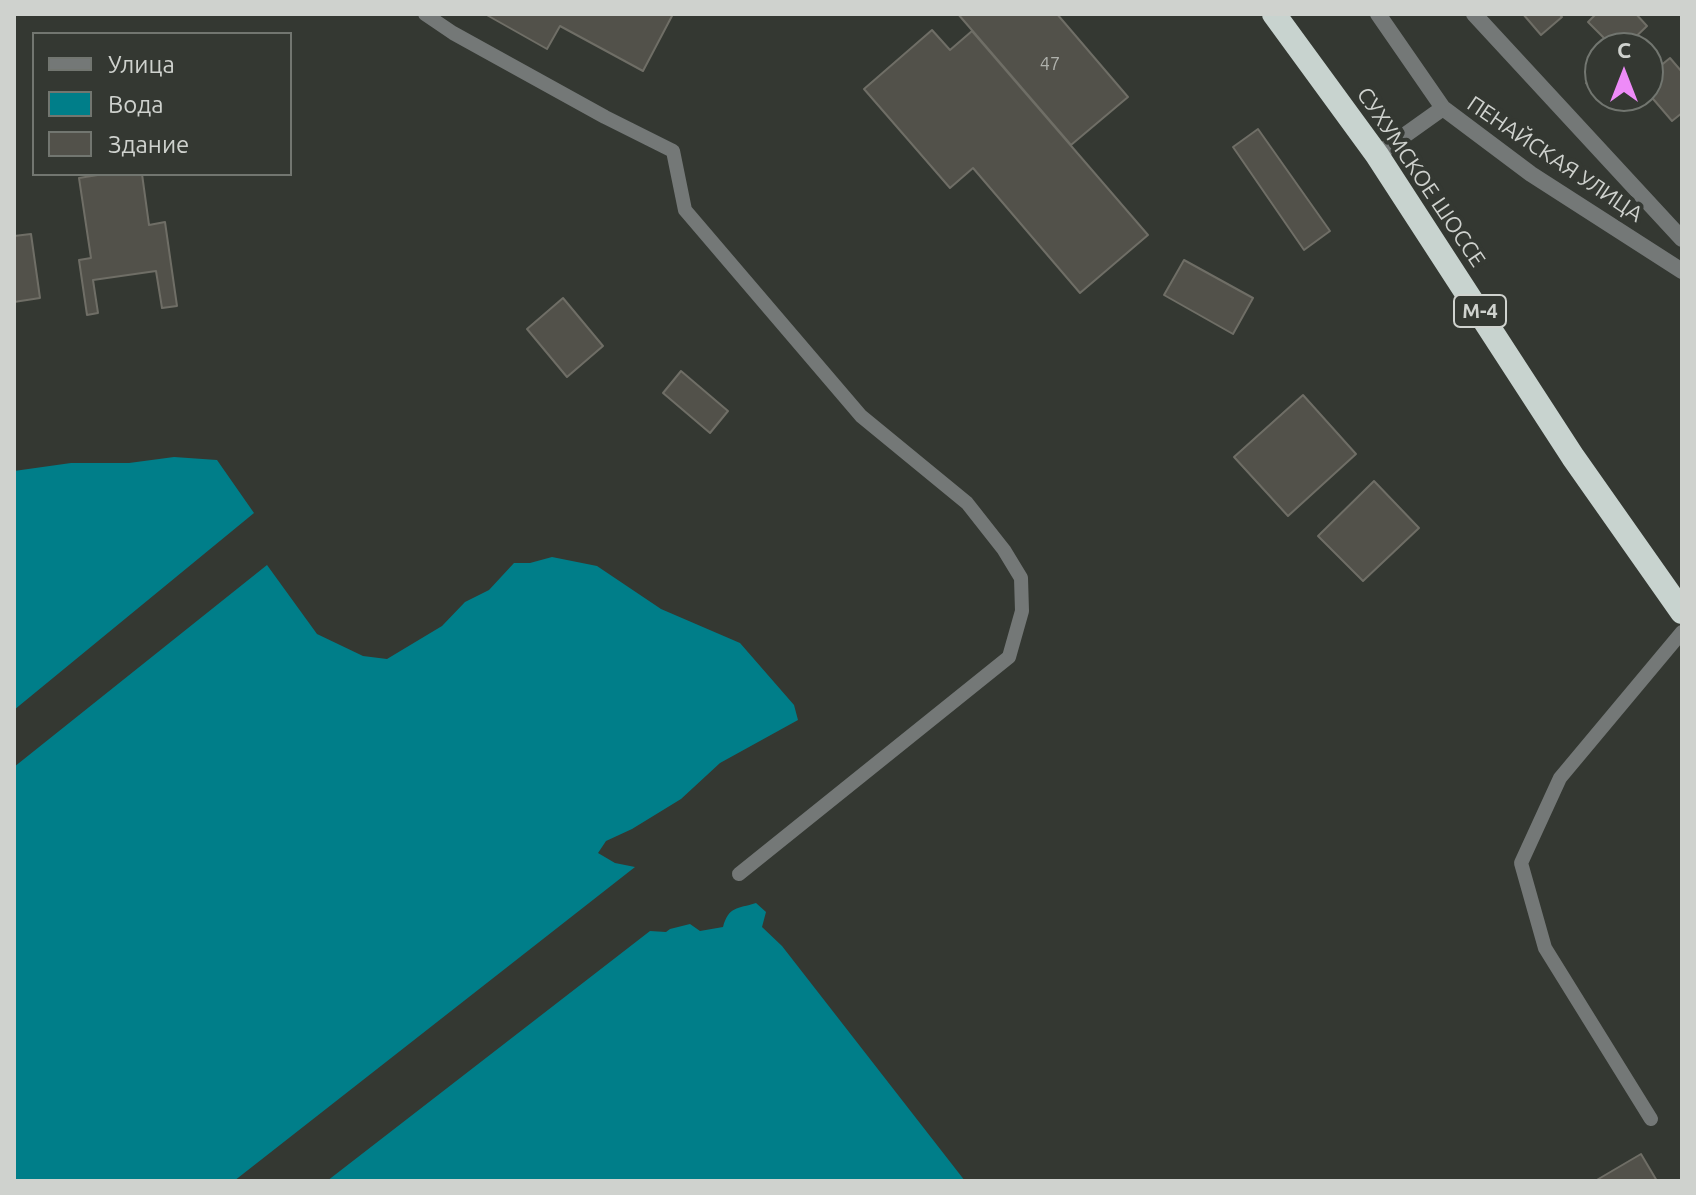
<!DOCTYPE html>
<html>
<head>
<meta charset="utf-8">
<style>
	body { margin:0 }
	#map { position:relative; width:1696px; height:1195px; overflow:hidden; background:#343832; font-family:Ubuntu,sans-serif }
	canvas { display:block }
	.frame { position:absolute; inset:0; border:16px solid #cfd2ce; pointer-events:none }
	.legend { position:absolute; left:32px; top:32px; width:260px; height:144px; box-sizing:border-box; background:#343832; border:2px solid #727670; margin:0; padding:10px 14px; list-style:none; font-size:24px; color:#cfd2ce }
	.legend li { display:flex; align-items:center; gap:16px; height:40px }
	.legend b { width:40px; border:2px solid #727670 }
	.north { position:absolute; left:1584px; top:32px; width:80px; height:80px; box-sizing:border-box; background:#343832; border:2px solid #727670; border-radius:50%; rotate:0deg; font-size:22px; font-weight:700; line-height:32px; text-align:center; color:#cfd2ce }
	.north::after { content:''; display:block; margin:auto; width:28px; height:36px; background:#ee8bf8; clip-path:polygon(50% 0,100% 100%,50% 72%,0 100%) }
</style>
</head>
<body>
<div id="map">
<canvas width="1696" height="1195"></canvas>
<div class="frame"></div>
<ul class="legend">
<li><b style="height:10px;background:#747877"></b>Улица</li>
<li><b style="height:22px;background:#007e89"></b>Вода</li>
<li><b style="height:22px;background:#52514a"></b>Здание</li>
</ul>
<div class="north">С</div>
</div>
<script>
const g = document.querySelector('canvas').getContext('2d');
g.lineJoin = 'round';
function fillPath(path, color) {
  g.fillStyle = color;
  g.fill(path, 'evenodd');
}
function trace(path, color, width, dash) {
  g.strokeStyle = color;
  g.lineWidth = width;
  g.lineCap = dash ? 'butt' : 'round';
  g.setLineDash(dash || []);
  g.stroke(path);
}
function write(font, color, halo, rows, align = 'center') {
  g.font = font + ' Ubuntu,sans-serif';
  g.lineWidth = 8;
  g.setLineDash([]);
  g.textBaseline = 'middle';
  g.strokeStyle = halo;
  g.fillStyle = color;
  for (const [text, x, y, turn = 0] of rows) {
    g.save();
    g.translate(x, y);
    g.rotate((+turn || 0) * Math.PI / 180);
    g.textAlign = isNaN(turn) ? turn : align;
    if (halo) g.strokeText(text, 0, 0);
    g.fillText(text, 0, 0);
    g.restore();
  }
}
fillPath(new Path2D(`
	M174,457L217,460L254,513L14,710V471L71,463H129Z
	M552,557L597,566L661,609L740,643L794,705L798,720L720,763L681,799L632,829L606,841L598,853L615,863L635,867L234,1181H14V767L267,565L317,634L363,656L387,659L442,626L465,602L489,590L514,563H530Z
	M756,903L766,912L762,927L782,946L965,1181H327L650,931L666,932L670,929L690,924L700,931L723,927C729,906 737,909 756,903Z`), '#007e89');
const building = new Path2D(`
	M485,14H673L643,71L560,26L547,49Z
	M958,14H1057L1128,97L1071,145Z
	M1523,14H1559L1562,17L1541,35Z
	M1596,14H1636L1647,26L1624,48H1614L1588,22Z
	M932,30L950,50L972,31L1148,235L1080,293L973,168L950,188L864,89Z
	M1670,58L1682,72V113L1672,121L1648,93V76Z
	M1600,71V96H1605L1600,100L1586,83Z
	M1258,129L1330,231L1304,250L1233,147Z
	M104,174H142L149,225L165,222L177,306L162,308L156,271L93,280L98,313L87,315L79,260L91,258L79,178Z
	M31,234L40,298L14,302V236Z
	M1184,260L1253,298L1233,334L1164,295Z
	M563,298L603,346L567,377L527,329Z
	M681,371L728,411L710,433L663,393Z
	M1303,395L1356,454L1288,516L1234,457Z
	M1374,481L1419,528L1363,581L1318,536Z
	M1641,1154L1657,1181H1595Z`);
fillPath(building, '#52514a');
trace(building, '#6f6e66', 2);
trace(new Path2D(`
	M425,14L453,33L605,117L673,151L685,210L861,416L967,503L1004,550L1021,578L1022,611L1009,657L739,874
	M1651,1119L1545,948L1521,863L1560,778L1682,632`), '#747877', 14);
trace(new Path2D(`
	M1474,14L1682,239
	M1443,108L1531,174L1682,271
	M1377,155L1443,108L1378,14`), '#747877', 16);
trace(new Path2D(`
	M1274,14L1377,155L1573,457L1682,612`), '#c8d3cf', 24);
write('18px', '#b0b2ad', null, [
	["47",1050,64]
]);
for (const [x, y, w] of [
	[1480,311,52]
]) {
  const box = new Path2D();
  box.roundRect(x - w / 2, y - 16, w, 32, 6);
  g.fillStyle = '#343832';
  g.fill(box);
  trace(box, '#cfd2ce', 2);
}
write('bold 20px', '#cfd2ce', null, [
	["М-4",1480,311]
]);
write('22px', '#cfd2ce', '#343832', [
	["ПЕНАЙСКАЯ УЛИЦА",1555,159,34],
	["СУХУМСКОЕ ШОССЕ",1421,177,56]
]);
</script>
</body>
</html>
